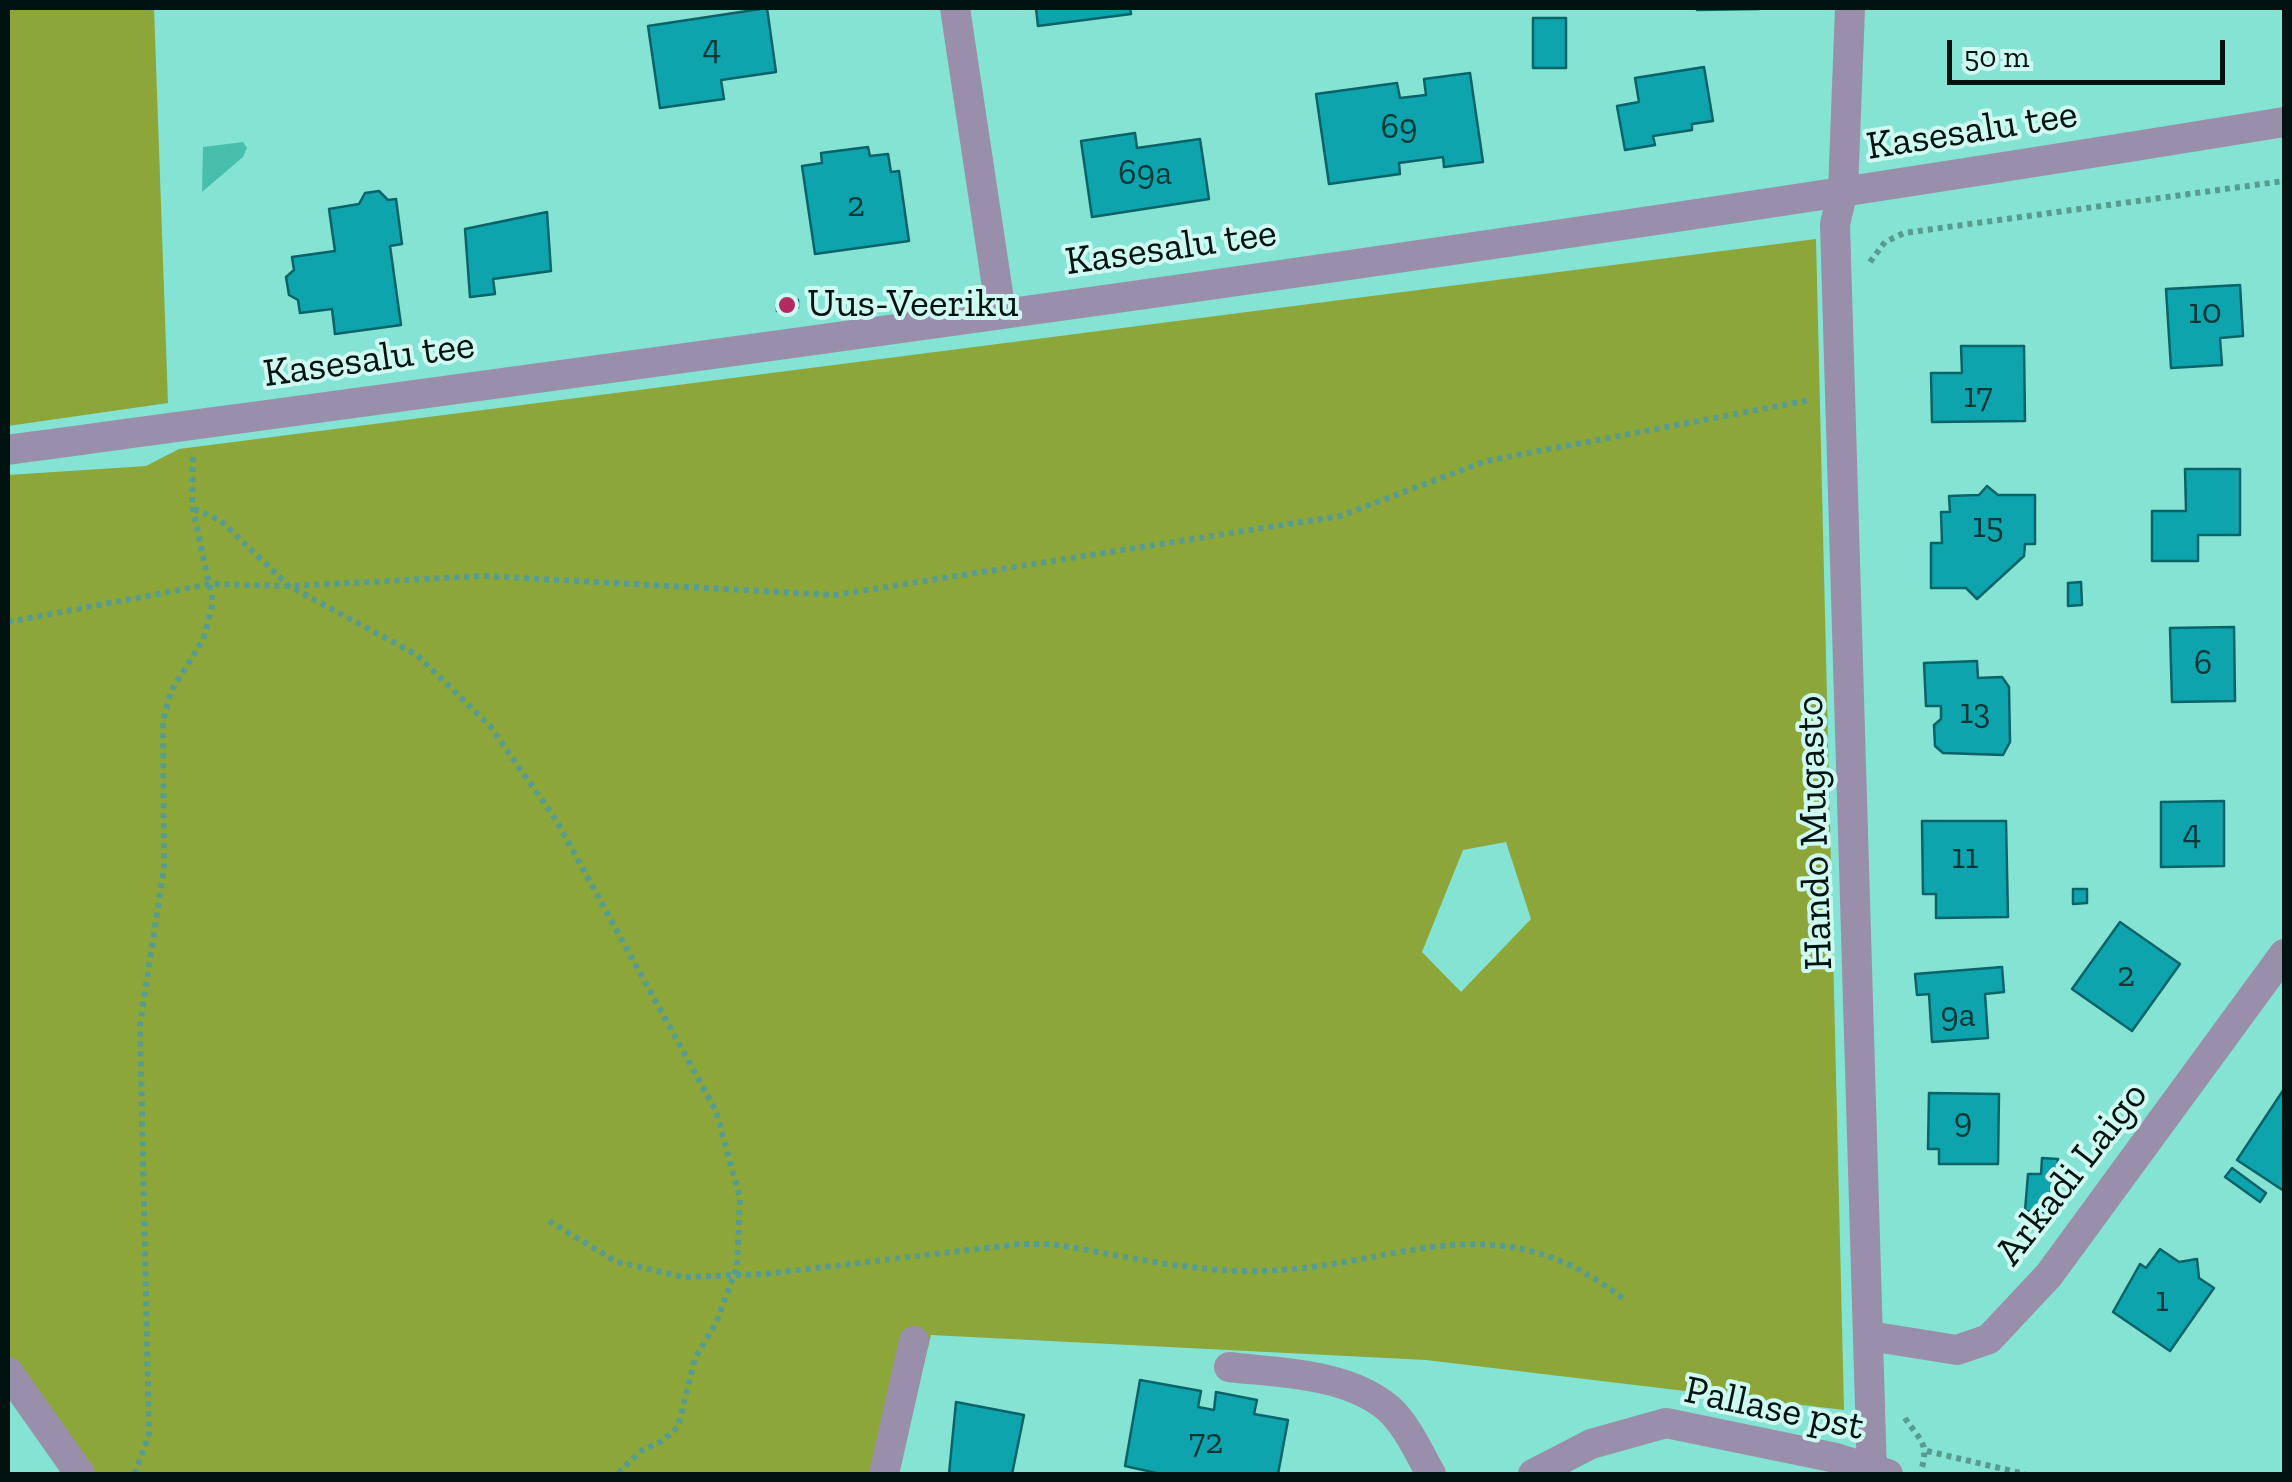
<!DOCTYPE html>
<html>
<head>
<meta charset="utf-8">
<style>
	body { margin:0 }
	#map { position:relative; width:2292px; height:1482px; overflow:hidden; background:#85e3d3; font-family:"Zilla Slab",serif }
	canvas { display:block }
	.frame { position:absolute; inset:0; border:10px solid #011310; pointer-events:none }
	.scale { position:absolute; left:1947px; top:40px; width:278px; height:45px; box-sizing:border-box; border:5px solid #011310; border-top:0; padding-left:12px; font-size:30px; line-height:35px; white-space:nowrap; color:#011310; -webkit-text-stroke:8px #cefaf1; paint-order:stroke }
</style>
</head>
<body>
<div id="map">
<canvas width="2292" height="1482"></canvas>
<div class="frame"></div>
<div class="scale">50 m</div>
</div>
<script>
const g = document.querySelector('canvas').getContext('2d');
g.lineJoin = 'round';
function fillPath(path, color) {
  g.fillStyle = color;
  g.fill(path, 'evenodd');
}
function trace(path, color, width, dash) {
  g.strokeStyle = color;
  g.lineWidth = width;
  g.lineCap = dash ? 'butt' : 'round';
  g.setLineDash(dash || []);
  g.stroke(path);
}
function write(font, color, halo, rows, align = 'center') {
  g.font = font + ' "Zilla Slab",serif';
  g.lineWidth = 8;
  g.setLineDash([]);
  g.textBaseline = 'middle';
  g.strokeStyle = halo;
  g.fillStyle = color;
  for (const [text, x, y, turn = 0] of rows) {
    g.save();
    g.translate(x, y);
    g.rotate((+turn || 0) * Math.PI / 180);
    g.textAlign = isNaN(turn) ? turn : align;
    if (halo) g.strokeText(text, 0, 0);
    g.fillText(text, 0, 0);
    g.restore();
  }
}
fillPath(new Path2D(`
	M8,8H154L168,403L8,426Z
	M1816,239L1844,1410L1426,1360L931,1335L897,1474H80L8,1372V475L146,466L179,449ZM1506,842L1531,919L1461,992L1422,952L1463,850Z`), '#8ca63a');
fillPath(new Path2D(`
	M243,142L247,148L243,157L202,192L203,147Z`), '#47bfad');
const building = new Path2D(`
	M767,8L776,72L721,80L724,99L660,108L648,26Z
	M1036,8H1130L1131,14L1038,26Z
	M1697,8H1759V9L1697,10Z
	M1533,18H1566V68H1533Z
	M1704,67L1713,121L1692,124V130L1653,136L1655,145L1625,150L1617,106L1639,102L1635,78Z
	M1470,73L1483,162L1444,167L1443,157L1399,163L1400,174L1329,184L1316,94L1397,83L1400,98L1426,95L1424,79Z
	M1135,133L1137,148L1200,139L1209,199L1092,217L1081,141Z
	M868,147L870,156L888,154L891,172L899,171L909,241L815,254L802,166L822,163L821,153Z
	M379,191L388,200L396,199L402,244L390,246L401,325L335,334L332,309L300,313L298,300L289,295L286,277L294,270L292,257L335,251L329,209L359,204L365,193Z
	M547,212L551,271L493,279L495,294L470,297L465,229Z
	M2240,285L2243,336L2220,338L2222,365L2171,368L2166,289Z
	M798,300V308L777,311L776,303Z
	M1961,346H2024L2025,421L1932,422L1931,373H1962Z
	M2185,469H2240V535H2198V561H2152V511H2186Z
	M1987,486L1998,495H2035V544H2025L2024,556L1977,599L1966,588H1931V543H1942L1941,512H1950L1949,496L1979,495Z
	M2081,582L2082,605L2068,606V583Z
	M2234,627L2235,701L2172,702L2170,628Z
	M1977,661L1978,678L2002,677L2009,687L2010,742L2003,755L1943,753L1935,746L1934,725L1941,719V706H1926L1924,663Z
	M2224,801V866L2161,867V802Z
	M1922,821H2006L2008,917L1936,918V894H1923Z
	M2073,889H2087V903L2073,904Z
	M2120,922L2180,964L2132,1031L2072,989Z
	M2002,967L2004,992L1985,994L1988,1038L1932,1042L1929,994L1917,995L1915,974Z
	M2284,1089V1191L2237,1160Z
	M1929,1093L1999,1094L1998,1164H1939V1149H1928Z
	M2042,1158L2058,1159L2053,1213L2025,1211L2028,1174H2041Z
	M2232,1168L2266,1193L2260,1202L2225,1177Z
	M2160,1249L2179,1262L2197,1259L2199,1278L2214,1288L2170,1351L2113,1312L2140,1264L2146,1268Z
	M1140,1380L1201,1391L1198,1407L1214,1410L1216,1392L1257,1400L1254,1414L1288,1420L1278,1474H1161L1125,1466Z
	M956,1402L1024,1415L1012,1474H949Z`);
fillPath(building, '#0ea4ad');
trace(building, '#0a6368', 2.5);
trace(new Path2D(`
	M1870,262L1885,242L1904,233L2284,181
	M194,509L220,520L289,586L417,655L490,726L556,820L716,1111L740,1198L737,1267L716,1323L695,1358L678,1427L662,1441L641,1451L617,1474
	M8,622L211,584L289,586L485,576L835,595L1340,516L1486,461L1810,400
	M549,1221L617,1262L684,1277L765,1274L1020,1244H1051C1114,1254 1177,1269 1241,1271C1389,1275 1488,1192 1625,1300
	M1905,1418C1919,1440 1930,1442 1921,1471
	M1927,1451L2025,1474
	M135,1474L149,1434L140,1025L164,868L163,721L171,691L203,640L213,603L192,504L193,454`), '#589c90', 6, [5, 5]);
trace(new Path2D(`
	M955,8L1001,313
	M1850,8L1843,191L1835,224L1872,1474
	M8,450C767,347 1528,246 2284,122
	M1869,1336L1957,1350L1989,1339L2049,1275L2284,954
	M1229,1367C1280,1373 1346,1373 1388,1408C1407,1425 1419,1453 1431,1474
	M8,1372L80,1474
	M884,1474L914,1341
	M1533,1474L1591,1444L1666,1423L1836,1458L1888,1474`), '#998fab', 30);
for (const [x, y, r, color] of [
	[787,305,10,"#b62a63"]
]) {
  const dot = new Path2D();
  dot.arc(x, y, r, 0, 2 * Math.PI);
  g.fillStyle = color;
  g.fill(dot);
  trace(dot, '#cefaf1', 4);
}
write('35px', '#043737', null, [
	["4",712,49],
	["69",1399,128],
	["69a",1145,174],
	["2",856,206],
	["10",2205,313],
	["17",1978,397],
	["15",1988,527],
	["6",2203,664],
	["13",1975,713],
	["4",2192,834],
	["11",1965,858],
	["2",2126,976],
	["9a",1958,1016],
	["9",1963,1122],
	["1",2162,1301],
	["72",1206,1443]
]);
write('40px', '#011310', '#cefaf1', [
	["Kasesalu tee",1972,131,-9],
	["Kasesalu tee",1171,248,-8],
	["Kasesalu tee",369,360,-8],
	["Hando Mugasto",1815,833,-92],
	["Arkadi Laigo",2072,1174,-52],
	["Pallase pst",1774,1409,12]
]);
write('40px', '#011310', '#cefaf1', [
	["Uus-Veeriku",807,305]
], 'left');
</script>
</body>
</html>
